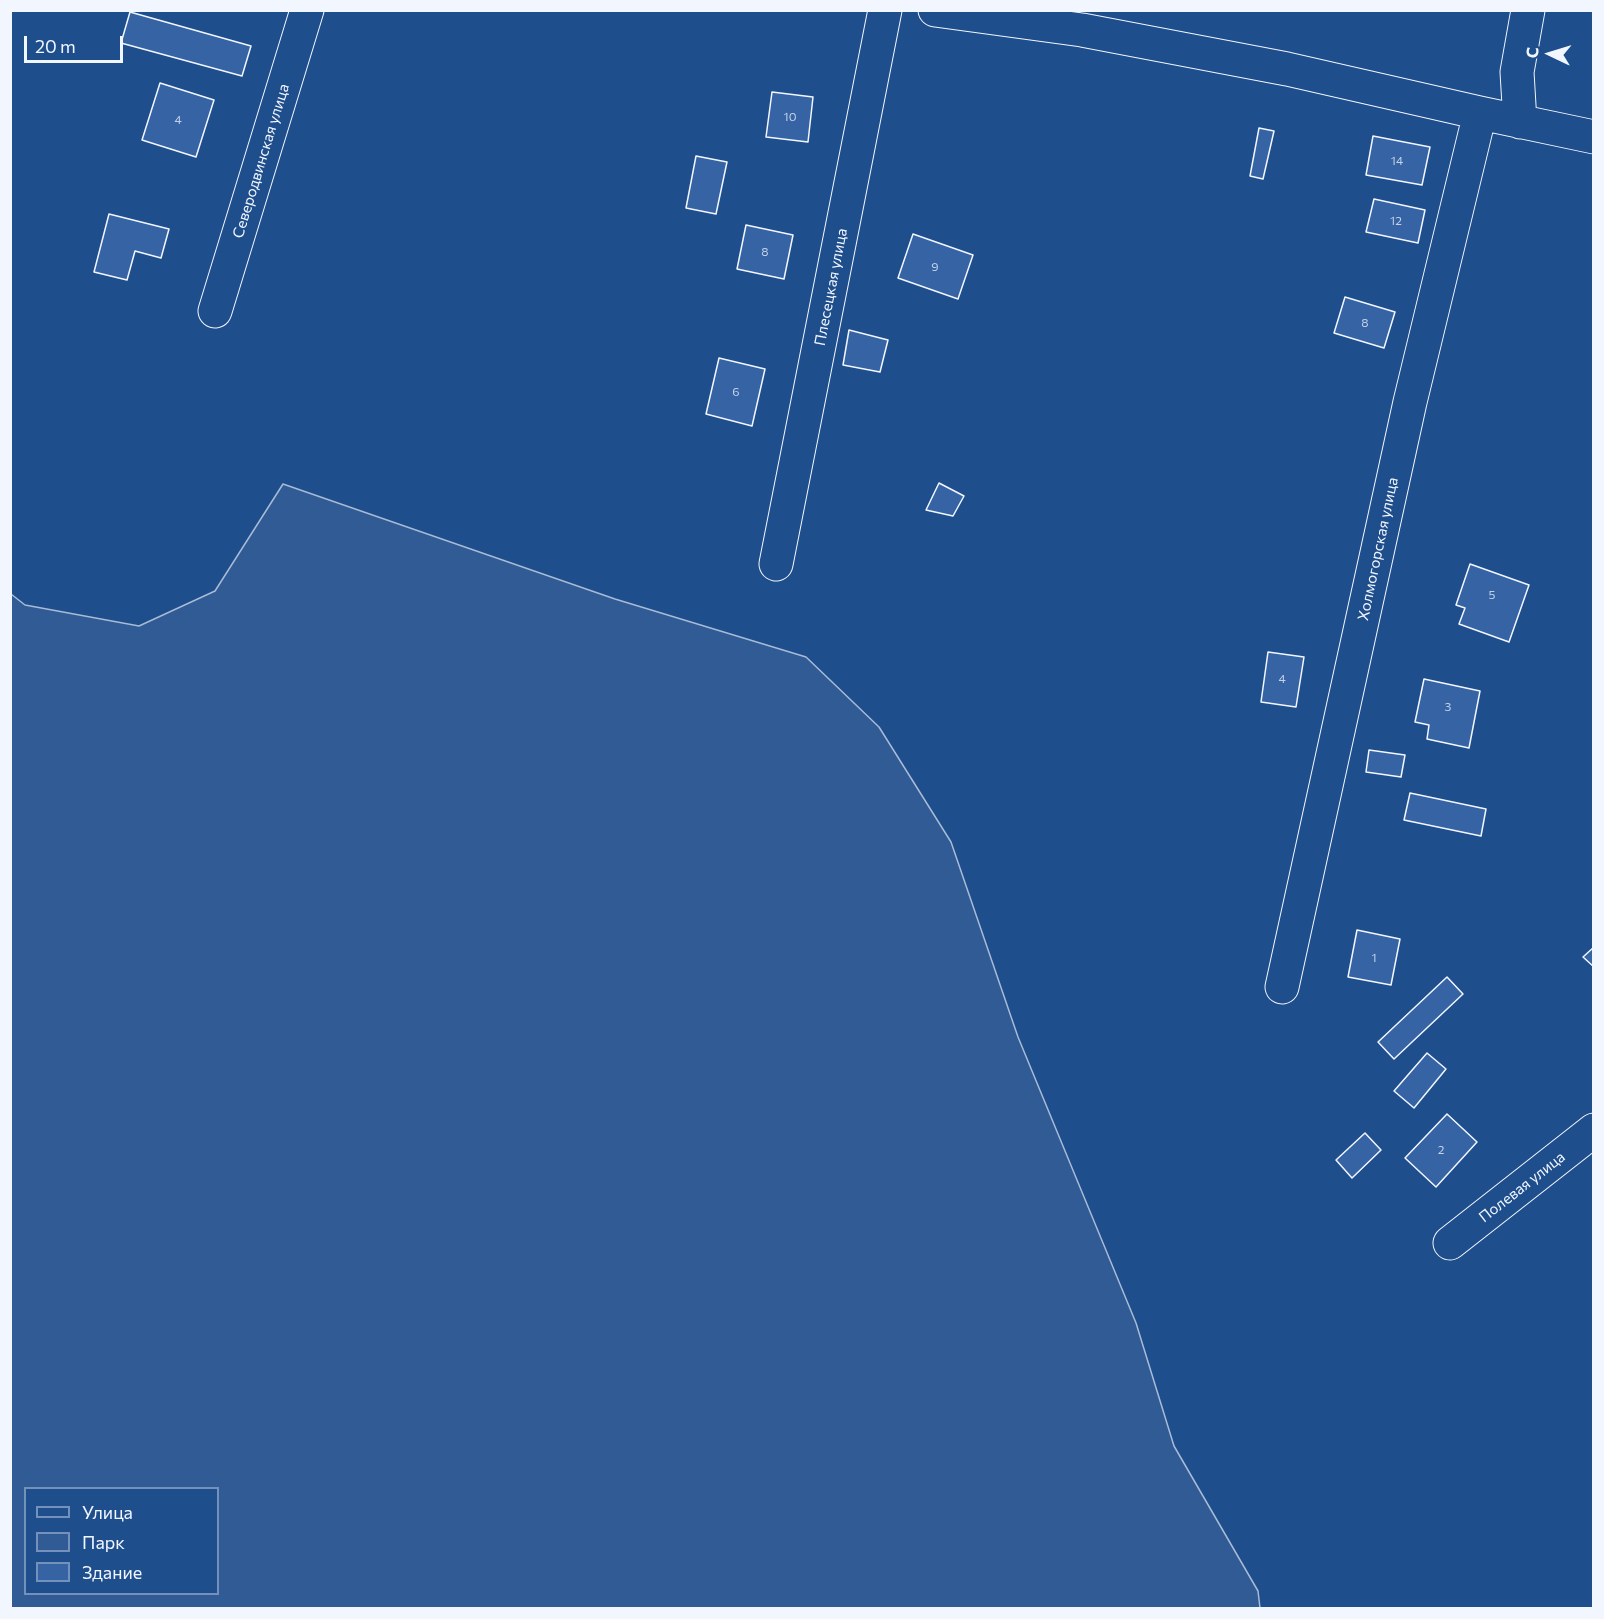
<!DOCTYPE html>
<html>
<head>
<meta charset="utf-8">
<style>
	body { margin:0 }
	#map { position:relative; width:1604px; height:1619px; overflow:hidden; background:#1f4e8c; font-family:Commissioner,sans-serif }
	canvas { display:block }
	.frame { position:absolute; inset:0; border:12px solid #f2f6ff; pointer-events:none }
	.legend { position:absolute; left:24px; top:1487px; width:195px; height:108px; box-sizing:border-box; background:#1f4e8c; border:2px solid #7391ba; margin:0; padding:8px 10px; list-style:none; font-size:18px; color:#f2f6ff }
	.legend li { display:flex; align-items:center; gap:12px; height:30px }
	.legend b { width:30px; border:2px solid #7391ba }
	.north { position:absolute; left:1520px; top:24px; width:60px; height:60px; -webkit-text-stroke:4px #1f4e8c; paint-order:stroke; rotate:274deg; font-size:16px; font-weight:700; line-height:24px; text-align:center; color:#f2f6ff }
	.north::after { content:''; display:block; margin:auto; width:21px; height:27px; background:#f2f6ff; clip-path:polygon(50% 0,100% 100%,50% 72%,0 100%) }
	.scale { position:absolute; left:24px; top:36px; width:99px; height:27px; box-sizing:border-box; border:3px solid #f2f6ff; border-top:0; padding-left:8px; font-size:18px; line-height:21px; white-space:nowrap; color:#f2f6ff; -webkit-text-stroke:4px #1f4e8c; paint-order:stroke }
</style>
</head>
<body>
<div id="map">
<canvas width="1604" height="1619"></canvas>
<div class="frame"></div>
<ul class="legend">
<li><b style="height:8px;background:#1f4e8c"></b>Улица</li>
<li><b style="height:16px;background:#305b95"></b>Парк</li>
<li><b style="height:16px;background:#3563a3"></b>Здание</li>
</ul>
<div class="north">С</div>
<div class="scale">20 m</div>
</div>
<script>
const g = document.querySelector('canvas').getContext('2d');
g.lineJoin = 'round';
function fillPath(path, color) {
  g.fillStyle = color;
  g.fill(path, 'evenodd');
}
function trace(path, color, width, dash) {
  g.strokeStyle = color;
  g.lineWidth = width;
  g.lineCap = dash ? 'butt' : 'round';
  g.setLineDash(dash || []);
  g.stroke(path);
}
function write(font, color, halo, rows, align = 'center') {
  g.font = font + ' Commissioner,sans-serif';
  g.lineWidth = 4.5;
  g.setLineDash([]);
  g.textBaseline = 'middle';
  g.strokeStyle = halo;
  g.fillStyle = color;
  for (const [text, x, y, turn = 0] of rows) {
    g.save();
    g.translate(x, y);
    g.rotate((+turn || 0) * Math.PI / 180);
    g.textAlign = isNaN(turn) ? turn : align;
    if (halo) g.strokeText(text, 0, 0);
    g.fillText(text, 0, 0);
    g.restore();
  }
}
const green = new Path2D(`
	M283,484L615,599L806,657L879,727L951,842L1018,1037L1136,1323L1174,1446L1258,1591L1260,1608H11V594L25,605L139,626L215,591ZM26,1488H218V1594H26Z`);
fillPath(green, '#305b95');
trace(green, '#a8bbd7', 1.5);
const building = new Path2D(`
	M130,12L251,46L242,76L121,43Z
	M160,83L214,100L196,157L142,140Z
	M772,92L813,97L808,142L766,137Z
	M1259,128L1274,131L1263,179L1250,176Z
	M1373,136L1430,147L1422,185L1366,175Z
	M696,156L727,162L716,214L686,208Z
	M1374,199L1425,210L1418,243L1366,232Z
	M109,214L169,229L161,258L135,251L127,280L94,272Z
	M746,225L793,235L784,279L737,269Z
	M913,234L973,255L958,299L898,278Z
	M1345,297L1395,312L1384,348L1334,333Z
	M849,330L888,340L880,372L843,365Z
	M719,358L765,369L752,426L706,414Z
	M939,483L964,496L953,516L926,510Z
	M1470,564L1529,585L1509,642L1459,624L1465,608L1456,605Z
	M1268,652L1304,657L1296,707L1261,702Z
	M1424,679L1480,691L1469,748L1427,739L1429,725L1415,722Z
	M1369,750L1405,755L1401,777L1366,772Z
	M1410,793L1486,809L1481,836L1404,820Z
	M1357,930L1400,939L1391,985L1348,977Z
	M1594,947V967L1583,957Z
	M1447,977L1463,994L1394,1059L1378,1042Z
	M1427,1053L1446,1069L1414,1108L1394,1091Z
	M1447,1114L1477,1142L1436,1187L1405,1158Z
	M1365,1133L1381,1150L1352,1178L1336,1160Z`);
fillPath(building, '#3563a3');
trace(building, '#f2f6ff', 1.5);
const minor = new Path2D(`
	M935,10L1082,30L1287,69L1480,113L1594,137
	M1520,122L1517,72L1528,10
	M215,311L307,10
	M776,564L885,10
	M1282,987L1410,402L1480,113
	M1450,1243L1594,1130`);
trace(minor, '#f2f6ff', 35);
trace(minor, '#1f4e8c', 33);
write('12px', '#c3d1e8', null, [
	["10",790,117],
	["4",178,120],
	["14",1397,161],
	["12",1396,221],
	["8",765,252],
	["9",935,267],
	["8",1365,323],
	["6",736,392],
	["5",1492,595],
	["4",1282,679],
	["3",1448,707],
	["1",1374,958],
	["2",1441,1150]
]);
write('15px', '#f2f6ff', '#1f4e8c', [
	["Северодвинская улица",261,161,-73],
	["Плесецкая улица",831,287,-79],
	["Холмогорская улица",1378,549,-78],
	["Полевая улица",1522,1187,-38]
]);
</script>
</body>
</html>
